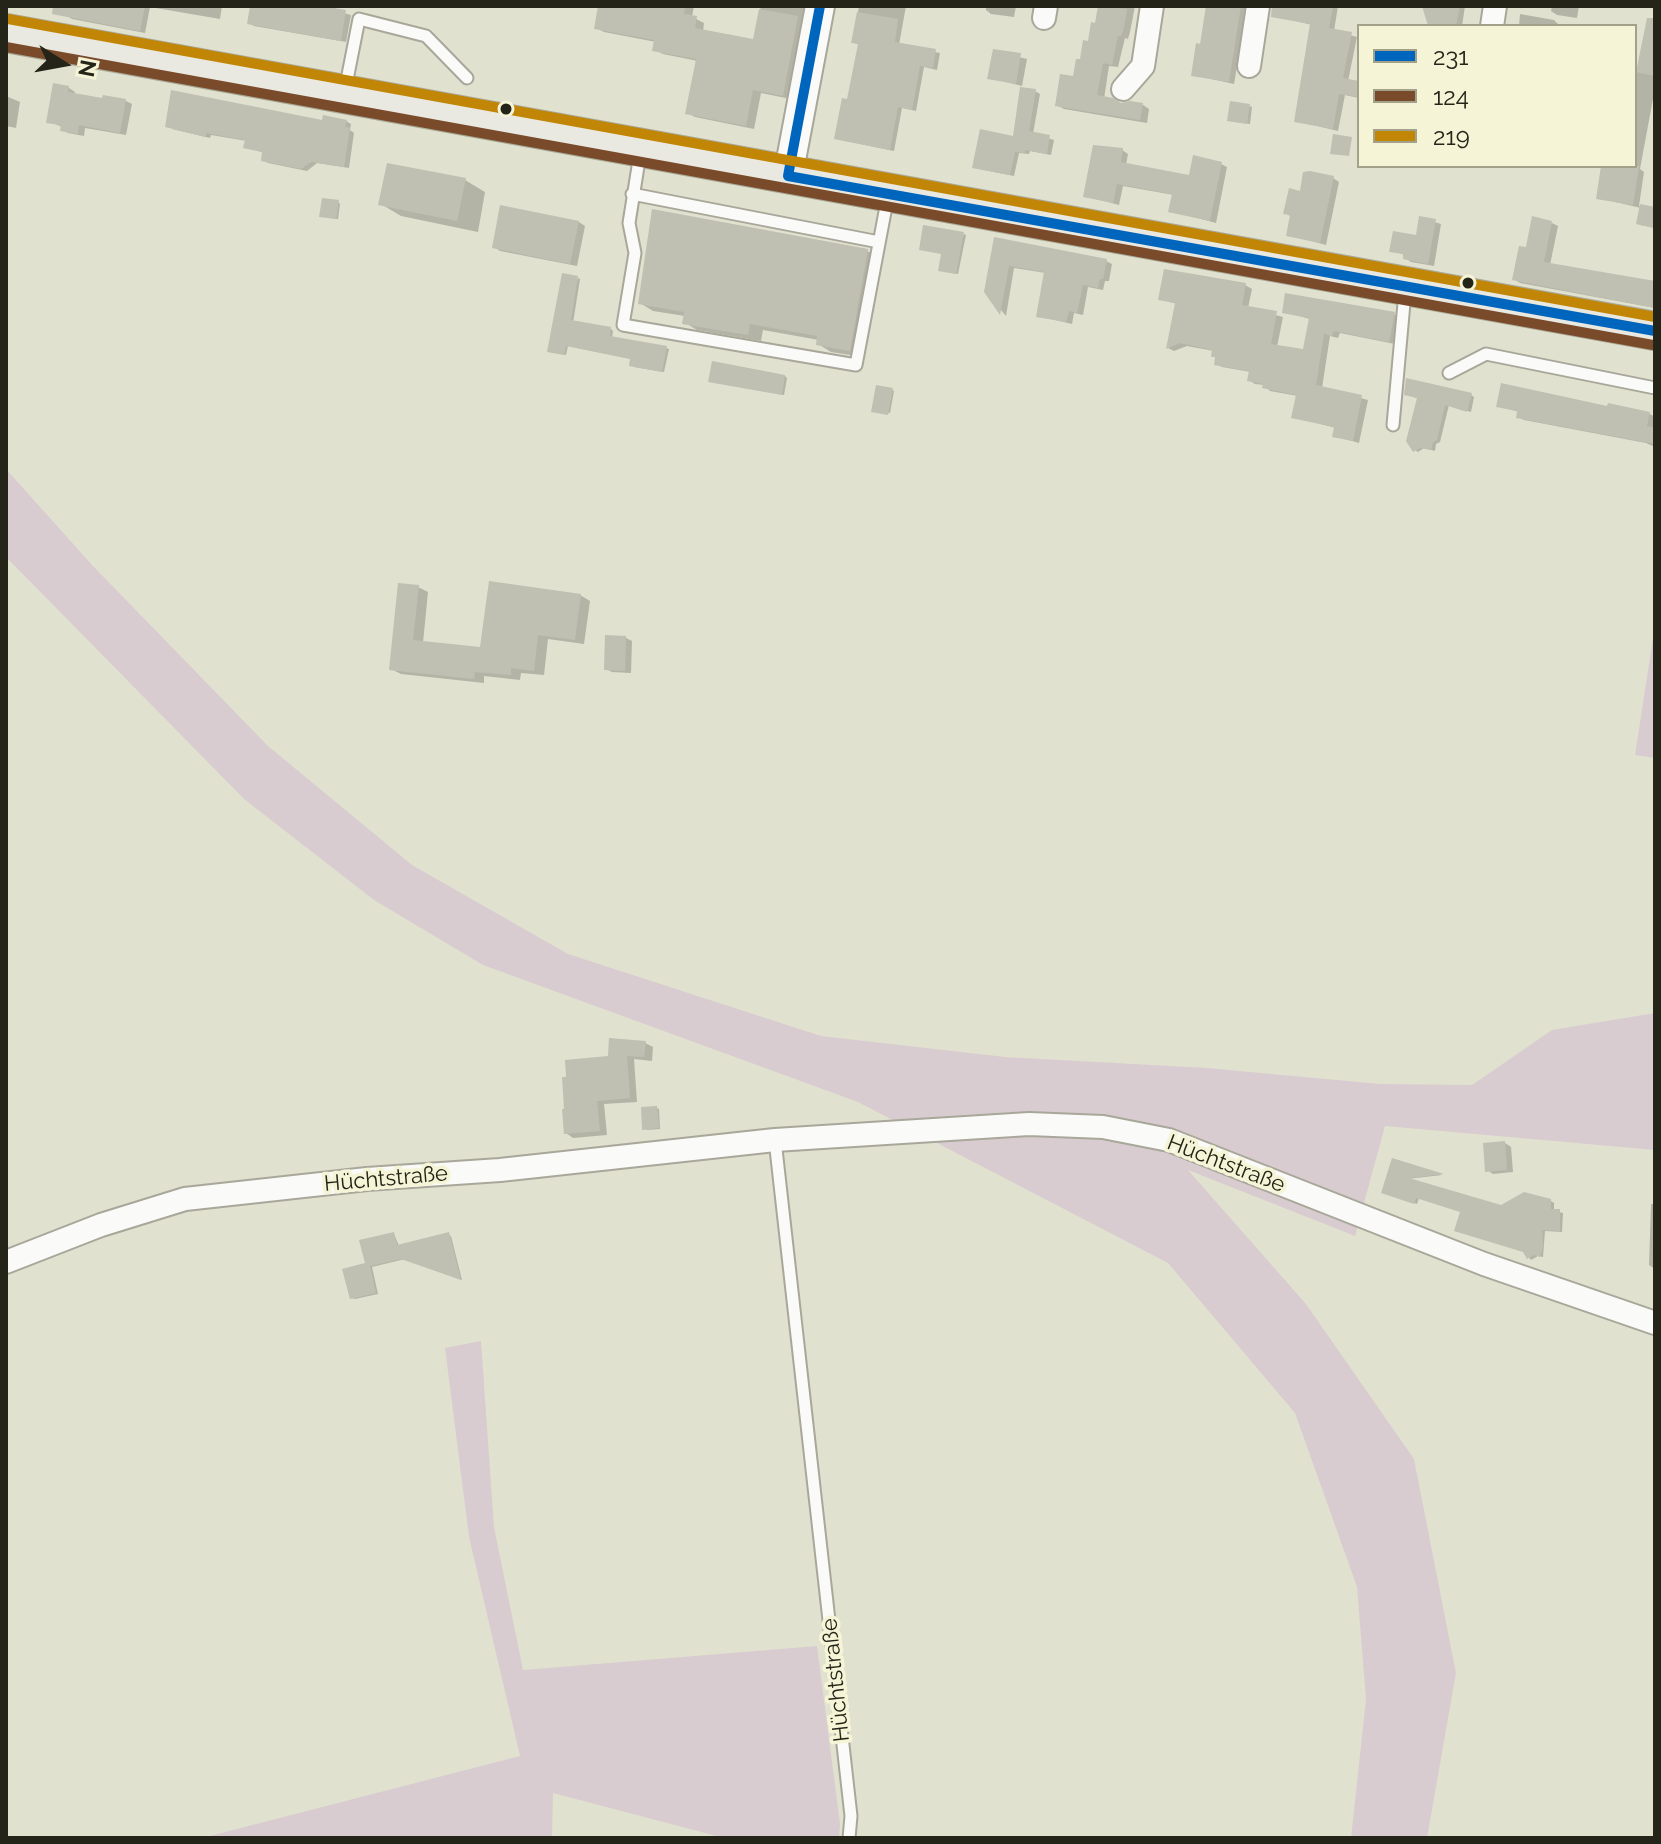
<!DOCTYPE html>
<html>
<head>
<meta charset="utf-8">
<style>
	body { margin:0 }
	#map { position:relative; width:1661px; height:1844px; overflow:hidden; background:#e1e1d0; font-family:Raleway,sans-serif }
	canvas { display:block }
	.frame { position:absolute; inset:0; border:8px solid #252419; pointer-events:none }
	.legend { position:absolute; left:1357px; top:24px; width:280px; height:144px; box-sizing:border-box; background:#f5f4d6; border:2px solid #a2a18a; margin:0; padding:10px 14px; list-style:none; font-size:24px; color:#252419 }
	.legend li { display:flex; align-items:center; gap:16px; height:40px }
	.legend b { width:40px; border:2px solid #a2a18a }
	.north { position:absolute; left:24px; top:24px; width:80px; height:80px; -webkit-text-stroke:6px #f5f4d6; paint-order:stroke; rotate:101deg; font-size:22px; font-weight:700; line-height:32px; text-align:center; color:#252419 }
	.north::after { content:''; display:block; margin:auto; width:28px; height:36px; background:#252419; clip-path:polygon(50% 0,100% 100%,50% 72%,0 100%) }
</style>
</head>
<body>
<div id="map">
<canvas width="1661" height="1844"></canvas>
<div class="frame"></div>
<ul class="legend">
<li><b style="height:10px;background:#0065bd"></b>231</li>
<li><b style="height:10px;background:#7a4b2a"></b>124</li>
<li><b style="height:10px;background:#c28606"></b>219</li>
</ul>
<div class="north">N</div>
</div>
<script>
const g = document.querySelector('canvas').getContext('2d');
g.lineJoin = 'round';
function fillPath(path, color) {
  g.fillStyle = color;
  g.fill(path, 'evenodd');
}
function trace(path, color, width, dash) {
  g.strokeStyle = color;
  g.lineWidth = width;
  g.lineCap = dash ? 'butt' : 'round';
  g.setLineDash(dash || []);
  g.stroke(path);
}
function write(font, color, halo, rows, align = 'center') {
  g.font = font + ' Raleway,sans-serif';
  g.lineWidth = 7;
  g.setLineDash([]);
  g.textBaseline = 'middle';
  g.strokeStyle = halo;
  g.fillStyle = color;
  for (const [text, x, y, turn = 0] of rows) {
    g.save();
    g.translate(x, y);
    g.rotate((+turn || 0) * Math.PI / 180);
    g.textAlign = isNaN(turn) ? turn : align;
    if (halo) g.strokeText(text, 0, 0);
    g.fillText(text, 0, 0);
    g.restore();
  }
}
fillPath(new Path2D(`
	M6,469L93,566L268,746L412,865L568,954L821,1036L1005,1057L1207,1068L1380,1084L1472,1085L1552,1030L1655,1013V1150L1385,1126L1355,1236L1188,1170L1306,1304L1414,1459L1456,1673L1427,1838H1351L1366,1699L1357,1587L1295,1413L1168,1263L858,1102L483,965L374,900L244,799L6,557Z
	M1655,625V758L1635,755Z
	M481,1341L494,1527L523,1670L817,1646L840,1824L839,1838H724L553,1793L552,1838H202L520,1756L469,1537L445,1348Z`), '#d9ccd0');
fillPath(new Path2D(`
	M69,6H222L220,19L150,7L145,33L72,19L67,16Z
	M252,6H332V10L351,15L346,42L254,26L249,23Z
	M600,6H694L692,17L704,23L703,32L754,41L761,6H809L791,99L761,93L754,129L695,117L688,113L698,61L663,54L655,50L656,42L604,32L596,28Z
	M859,6H906L899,45L940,53L937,70L924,67L916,111L902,108L894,151L841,140L859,45L853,42Z
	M986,6H1016L1014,17L991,14L986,10Z
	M1100,6H1135L1130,32L1128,39L1125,38L1118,67L1109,66L1104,99L1121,105H1143L1149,109L1147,123L1064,109L1057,105L1082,62L1097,25Z
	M1208,6L1247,8L1234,84L1193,75L1201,46Z
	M1287,6H1338L1334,31L1357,37L1348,81L1359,83V98L1345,95L1338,131L1296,121L1312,25L1284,18Z
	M1424,6H1465L1462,26H1430Z
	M1552,6H1579L1577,18L1557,15L1551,11Z
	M1520,14L1554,20L1560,26H1519Z
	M1644,44L1655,46V88L1640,169L1644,172L1639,206L1655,209V227L1640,225L1641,208L1598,198L1605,166H1635V82Z
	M994,51L1027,59L1022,86L990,78Z
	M55,86L69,88L75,92L74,95L126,101L132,104L126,135L85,128L84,136L68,133L62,130L63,127L49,122Z
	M1035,91L1040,94L1033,134L1054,140L1051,155L1030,151L1029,154L1019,153L1014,176L979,169L1014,139Z
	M6,96L20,102L16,128L6,126Z
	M1250,106L1252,107L1250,124L1231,121Z
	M346,121L351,124L350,130L354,133L349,168L317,163L307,171L268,163L263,160L264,153L246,147L247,141L211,135L210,138L172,129Z
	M1122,150L1128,154L1126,165L1190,177L1221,164L1227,167L1216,223L1171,211L1174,195L1123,186L1119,205L1085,196Z
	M1333,178L1339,182L1326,245L1289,235L1292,217L1285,213L1301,193Z
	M465,180L485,192L478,232L401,216L381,204Z
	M338,202L340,204L338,219L324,217Z
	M1421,218L1441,224L1434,266L1411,262L1405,258V255L1391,250L1417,237Z
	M579,222L585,226L577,266L500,251L494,247Z
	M1552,223L1558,226L1550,265L1655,284V308L1520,283L1514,279L1528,250Z
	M964,234L966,235L958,274L942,271Z
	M995,240L1106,261L1112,264L1109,281H1105L1103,290L1088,287L1083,315L1074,313L1072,324L1038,316L1046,273L1014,268L1006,316L986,292Z
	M867,251L881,258L863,357L831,352L818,344L819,340L763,330L761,341L697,330L684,322L685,316L653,311L640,303Z
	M578,278L580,279L573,323L611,329L613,331L612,338L666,348L669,349L664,372L634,367L632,359L568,346L566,355L552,352Z
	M1245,285L1252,289L1248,308L1283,317L1277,347L1305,351L1310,319L1284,312L1394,314L1400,318L1395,344L1340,333L1338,338L1330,336L1322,388L1368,400L1359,443L1334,436L1336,428L1293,417L1298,396L1270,391L1265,385L1255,384L1249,380L1251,372L1222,367L1216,364L1217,358L1214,351L1187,346L1174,351L1168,348L1177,304L1160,299Z
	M785,376L787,378L784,395L713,382Z
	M892,390L894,391L890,413L876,412Z
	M1406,394L1471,395L1474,397L1471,412L1449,405L1440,442L1436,444L1435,451L1424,448L1418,452L1415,450L1419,399Z
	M1499,406L1609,408L1650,414L1655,417L1653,430L1655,447L1646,443L1524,420L1518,417L1519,412Z
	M418,587L428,592L423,643L482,650L580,595L590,601L584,644L548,639L544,675L521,673L520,680L484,676V683L401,674L391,669Z
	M626,638L632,641L631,673L612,672L606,669Z
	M645,1043L653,1047L652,1061L634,1059L637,1102L604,1104L607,1135L573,1138L566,1133L610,1058Z
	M656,1108L659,1109L660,1129L647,1130L644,1128Z
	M1505,1143L1511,1147L1513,1172L1493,1174L1487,1170Z
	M1393,1160L1442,1175L1407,1179L1502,1207L1551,1201L1554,1203V1211L1563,1213L1562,1232L1545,1231L1543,1257L1538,1256L1531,1260L1525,1252L1462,1212L1419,1198L1417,1204L1387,1194Z
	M1651,1204H1655V1269L1649,1265Z
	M394,1234L399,1246L448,1235L451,1236L462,1280L405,1259L372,1267L378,1294L355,1299L352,1298L368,1265Z`), '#0003');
fillPath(new Path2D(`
	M53,6H145L140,31L52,14Z
	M250,6H322L346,10L341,41L247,24Z
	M598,6H685L684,14L697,16L695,28L753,39L759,9L798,16L783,96L753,90L746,126L685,114L696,59L652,51L654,40L594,29Z
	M1098,6L1127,9L1124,28L1121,36H1118L1112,65L1103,63L1097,95L1113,98L1121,103L1130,101L1143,103L1140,120L1055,106L1060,74L1073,76L1076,59H1080L1083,40L1088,41L1091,22L1095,23Z
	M1206,6H1241L1229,82L1191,76L1196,43L1200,44Z
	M1272,6H1333L1329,28L1352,32L1343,78L1359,81V97L1339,94L1333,129L1294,122L1310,24L1271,17Z
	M1422,6H1460L1456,26H1428Z
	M857,12L898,19L895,42L936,49L933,68L920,66L912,110L898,107L890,150L834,139L842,98L847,99L858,44L851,43Z
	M1647,18H1655V76L1636,72Z
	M993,49L1021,53L1016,84L987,79Z
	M53,83L69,86L68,92L102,98L103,95L126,99L120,133L79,125L78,134L60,131L61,125L46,123Z
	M1020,87L1036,89L1029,131L1050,135L1047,154L1025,150V153L1015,152L1010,175L972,168L980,129L1013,136Z
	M171,90L322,120L323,115L347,120L345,127L350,128L344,167L311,162L301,169L261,161L262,152L243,148L245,140L206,133V137L165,127Z
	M1230,101L1250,104L1247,124L1227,121Z
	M1333,134L1352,137L1349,156L1330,154Z
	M1093,145L1123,148L1121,162L1189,175L1193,155L1222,162L1210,221L1168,212L1172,194L1117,184L1113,203L1083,197Z
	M387,163L466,178L457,221L378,205Z
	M1601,166H1639L1633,205L1596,199Z
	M1310,171L1334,176L1320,243L1286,236L1290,215L1283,214L1289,188L1300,191L1303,172Z
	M322,198L339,200L336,219L319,217Z
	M1640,204L1655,207L1653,228L1636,224Z
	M500,205L579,221L570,264L492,248Z
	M652,209L868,249L850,351L816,345L817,336L750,324L748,335L682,324L684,312L638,304Z
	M1419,216L1436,219L1428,264L1403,259V254L1389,252L1393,231L1416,235Z
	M1532,216L1552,221L1544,262L1655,281V308L1512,280L1519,246L1526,247Z
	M923,225L964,232L956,274L938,271L941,254L919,250Z
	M994,237L1107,259L1103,279H1100L1098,288L1083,285L1077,313L1069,311L1066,322L1036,317L1044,272L1009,266L1000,315L984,292Z
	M1164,269L1246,283L1242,305L1277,311L1271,344L1303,349L1309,318L1282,313L1285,293L1395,312L1389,342L1334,331L1332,336L1324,334L1316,385L1362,395L1353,441L1332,437L1334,427L1291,418L1296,395L1262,388L1263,384L1247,381L1249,371L1214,365L1215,357H1211L1212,350L1180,343L1166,349L1175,303L1158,300Z
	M562,273L578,276L571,320L611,327L610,336L667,346L662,372L629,366L630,359L566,346L564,355L547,352Z
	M712,361L785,375L782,395L708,382Z
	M1406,378L1472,393L1467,412L1445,405L1437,440L1433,442L1431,450L1420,448L1413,452L1406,441L1417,398L1404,395Z
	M1501,383L1607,406L1608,403L1650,412L1647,426L1655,428V444L1516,418L1517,411L1496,407Z
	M876,385L893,388L888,415L871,412Z
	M489,581L581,594L575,640L538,635L534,671L511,668V675L475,672L474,679L389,670L398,583L419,585L413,640L480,647Z
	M605,635L626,636L625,671L604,670Z
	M609,1038L646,1041L644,1057L627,1056L630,1098L597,1101L600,1131L564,1134L562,1109H564L562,1077H566L565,1060L608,1056Z
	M657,1106L659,1128L642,1130L641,1107Z
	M1505,1141L1507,1170L1485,1172L1483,1143Z
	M1392,1158L1444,1174L1409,1178L1501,1205L1524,1192L1551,1199V1209H1560V1231L1542,1230L1543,1247L1540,1257L1534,1255L1527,1259L1523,1252L1454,1231L1460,1212L1416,1198L1414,1204L1381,1193Z
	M394,1232L397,1245L449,1232L461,1280L401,1259L370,1266L376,1293L350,1299L342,1269L365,1263L359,1240Z`), '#bfbfb2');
const service = new Path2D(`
	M345,90L359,19L426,36L467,78
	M640,154L629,223L635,253L623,325L856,365L888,196
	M632,194L879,242
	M1449,373L1486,354L1655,388
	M1393,425L1405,292
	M775,1140L851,1816L849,1838`);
const minor = new Path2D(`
	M1044,18L1046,6
	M1492,26L1495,6
	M1249,66L1258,6
	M1123,89L1143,66L1152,6
	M6,1262L101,1225L185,1199L367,1179L500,1170L775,1140L1029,1124L1103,1127L1169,1140L1484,1264L1655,1323`);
const tertiary = new Path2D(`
	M788,176L820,6`);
const primary = new Path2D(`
	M6,33L1655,331`);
trace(service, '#a8a79a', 15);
trace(minor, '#a8a79a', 26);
trace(tertiary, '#a8a79a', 32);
trace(primary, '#a8a896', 40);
trace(service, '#fafaf8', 11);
trace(minor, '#fafaf8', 22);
trace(tertiary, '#fafaf8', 28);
trace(primary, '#e9e9e1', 36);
trace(new Path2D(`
	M788,176L1655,331
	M788,176L820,6`), '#0065bd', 10);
trace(new Path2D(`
	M6,47L1653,345`), '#7a4b2a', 10);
trace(new Path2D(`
	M8,19L1655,317`), '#c28606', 10);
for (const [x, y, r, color] of [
	[506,109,7,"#252419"],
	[1468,283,7,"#252419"]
]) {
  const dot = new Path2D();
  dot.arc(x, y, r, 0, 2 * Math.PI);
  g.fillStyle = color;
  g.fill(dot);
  trace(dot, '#f5f4d6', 3);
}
write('22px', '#252419', '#f5f4d6', [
	["Hüchtstraße",1226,1164,21],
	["Hüchtstraße",386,1179,-5],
	["Hüchtstraße",836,1680,-96]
]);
</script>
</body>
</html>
